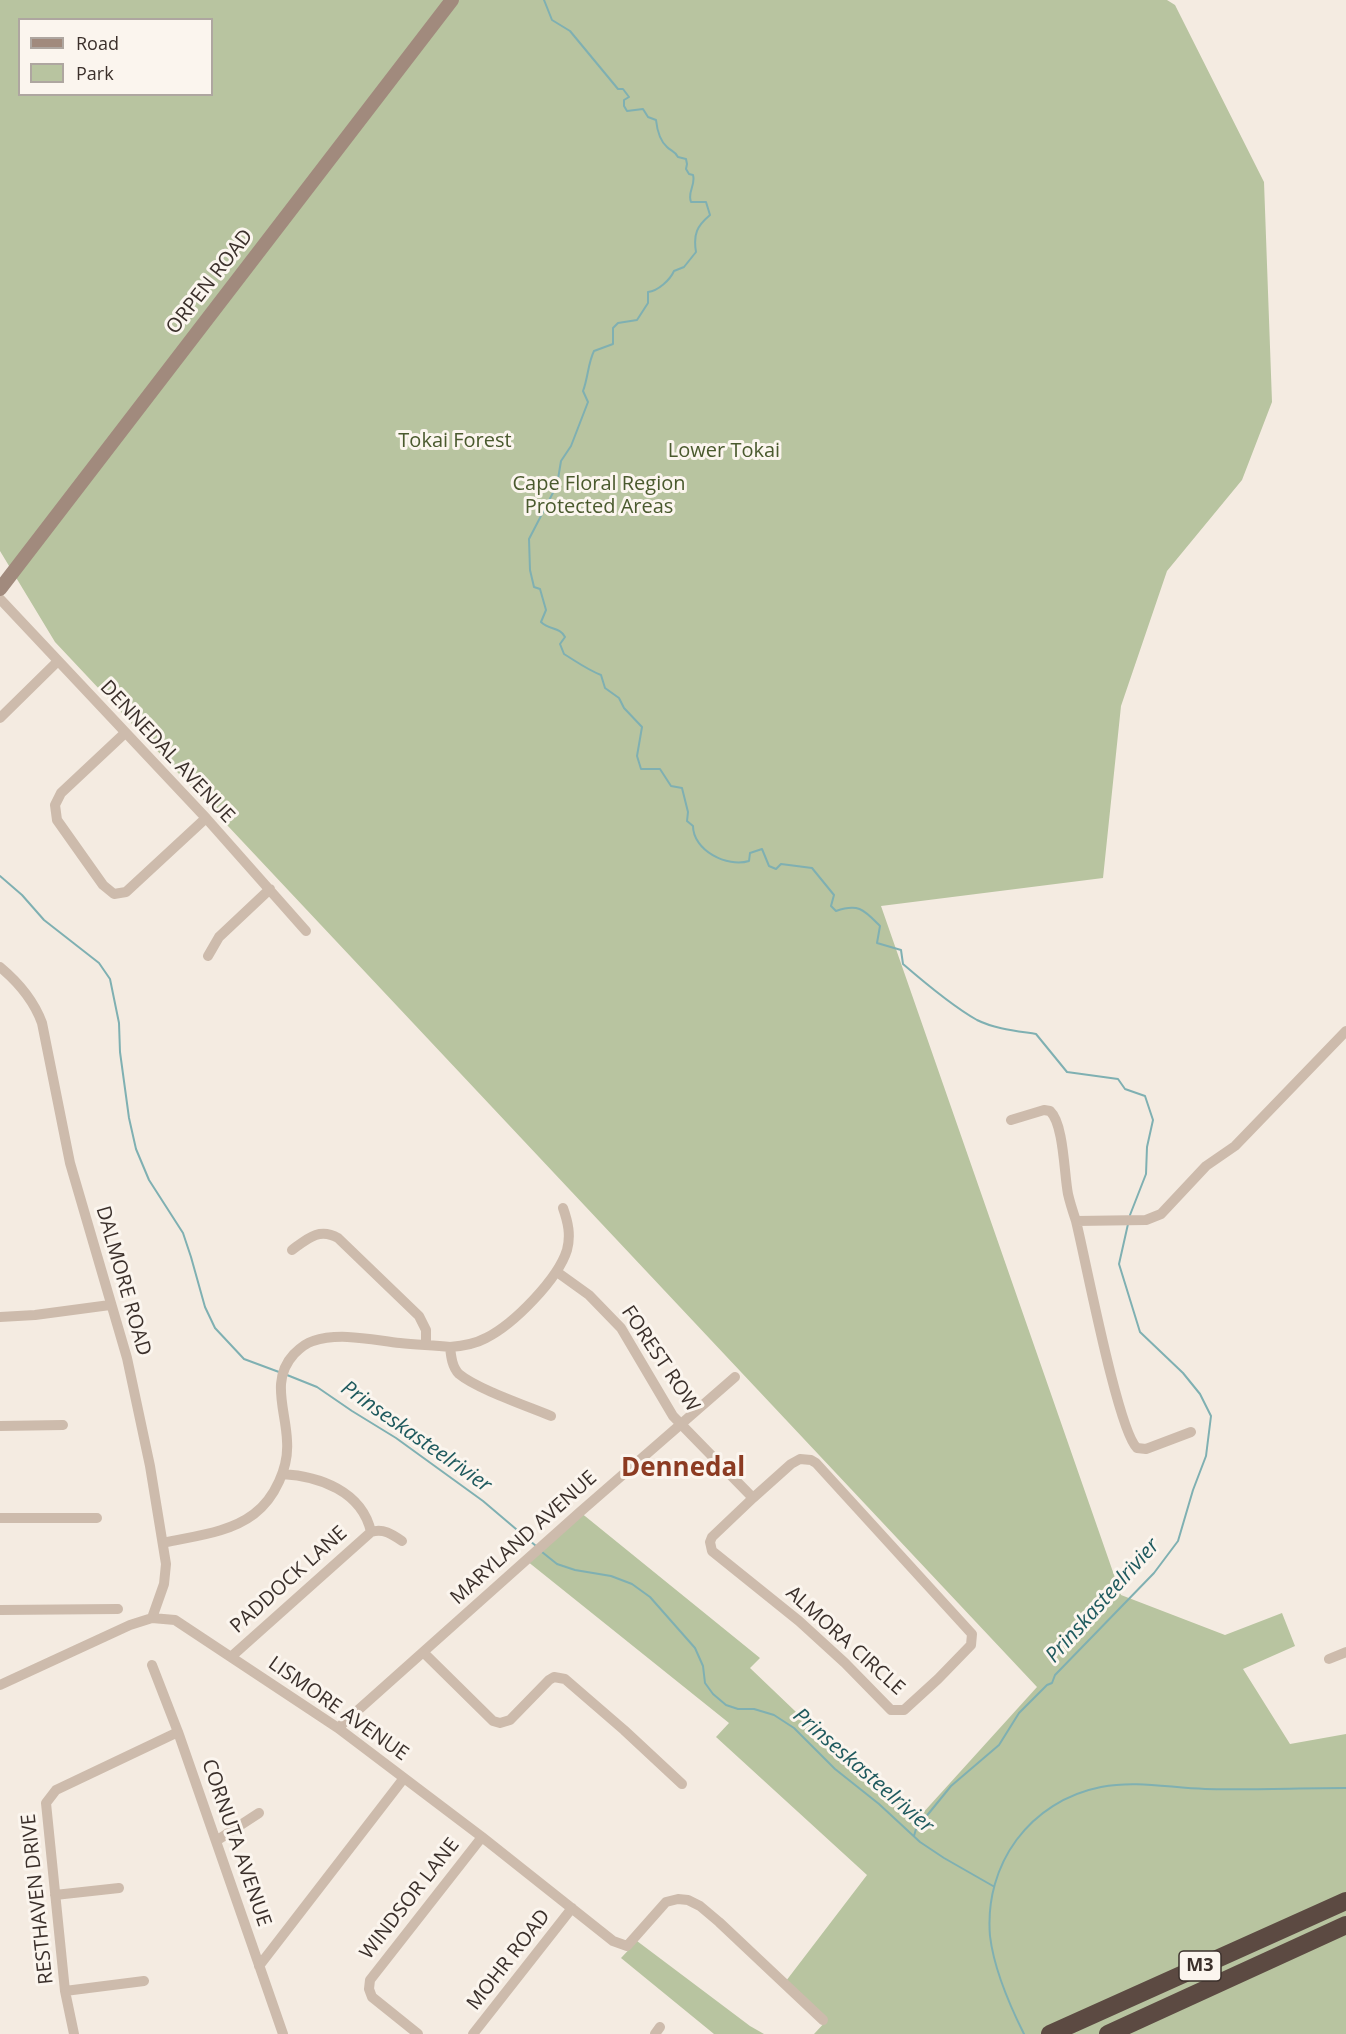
<!DOCTYPE html>
<html>
<head>
<meta charset="utf-8">
<style>
	body { margin:0 }
	#map { position:relative; width:1346px; height:2034px; overflow:hidden; background:#f4ebe1; font-family:"Open Sans",sans-serif }
	canvas { display:block }
	.legend { position:absolute; left:18px; top:18px; width:195px; height:78px; box-sizing:border-box; background:#fbf5ee; border:2px solid #aea6a0; margin:0; padding:8px 10px; list-style:none; font-size:18px; color:#3b302b }
	.legend li { display:flex; align-items:center; gap:12px; height:30px }
	.legend b { width:30px; border:2px solid #aea6a0 }
</style>
</head>
<body>
<div id="map">
<canvas width="1346" height="2034"></canvas>
<ul class="legend">
<li><b style="height:8px;background:#a18a7d"></b>Road</li>
<li><b style="height:16px;background:#b8c4a0"></b>Park</li>
</ul>
</div>
<script>
const g = document.querySelector('canvas').getContext('2d');
g.lineJoin = 'round';
function fillPath(path, color) {
  g.fillStyle = color;
  g.fill(path, 'evenodd');
}
function trace(path, color, width, dash) {
  g.strokeStyle = color;
  g.lineWidth = width;
  g.lineCap = dash ? 'butt' : 'round';
  g.setLineDash(dash || []);
  g.stroke(path);
}
function write(font, color, halo, rows, align = 'center') {
  g.font = font + ' "Open Sans",sans-serif';
  g.lineWidth = 6;
  g.setLineDash([]);
  g.textBaseline = 'middle';
  g.strokeStyle = halo;
  g.fillStyle = color;
  for (const [text, x, y, turn = 0] of rows) {
    g.save();
    g.translate(x, y);
    g.rotate((+turn || 0) * Math.PI / 180);
    g.textAlign = isNaN(turn) ? turn : align;
    if (halo) g.strokeText(text, 0, 0);
    g.fillText(text, 0, 0);
    g.restore();
  }
}
fillPath(new Path2D(`
	M0,0H1167L1175,5L1264,182L1272,402L1242,480L1167,571L1121,706L1103,878L881,906L1121,1595L1225,1635L1282,1613L1295,1646L1243,1669L1290,1744L1346,1734V2034H814L827,2020L786,1981L867,1875L716,1737L729,1723L527,1561L580,1512L760,1658L750,1668L862,1775L921,1815L1037,1687L55,642L0,551ZM20,20H212V94H20Z
	M637,1941L750,2026L764,2034H714L621,1958Z`), '#b8c4a0');
trace(new Path2D(`
	M544,0L552,20L570,31L618,89H623L629,97L624,100V106L627,111L643,109L648,117L656,120C657,129 659,140 667,147C671,151 675,151 678,157L686,159L687,164L686,169L689,174L693,175C696,185 687,192 691,202H706L710,215C697,226 693,234 696,252L684,267L674,271C670,280 658,291 648,292V303L637,320L618,323L613,328V344L594,351C588,363 588,378 583,391L588,402L571,446L561,461L557,485L529,539L530,570L534,587L540,589L546,610L541,622C549,630 560,627 565,637L560,644L564,654C577,662 588,670 601,675L605,688L619,698L624,708L642,727L637,756L641,769H660L671,786L682,788L688,812L687,821L693,826C693,850 727,868 749,861L750,853L762,849L769,866L776,869L781,864L812,868L834,895L831,906L836,911C859,903 864,910 880,926L877,943L901,950L903,964C925,983 952,1006 977,1020C995,1029 1017,1031 1036,1034L1067,1072L1118,1079L1125,1089L1145,1096L1153,1120L1147,1147L1146,1174L1130,1215
	M0,876L22,895L44,920L99,963L110,979L119,1023L120,1052L129,1118L136,1149L149,1180L183,1233L191,1257L205,1307L215,1328L244,1359L279,1372
	M287,1375L317,1387L352,1411L396,1438L483,1501L536,1546
	M542,1552L557,1564L575,1570L611,1576L632,1584L650,1597L695,1648L703,1666L705,1683L713,1694L726,1705L738,1709H754L774,1715L794,1728L835,1769L879,1804L920,1842L944,1858L993,1886
	M914,1836L916,1829L951,1786L999,1745L1019,1713L1047,1685L1052,1683L1055,1675L1154,1573L1178,1541L1193,1490L1206,1456L1211,1416L1200,1394L1183,1373L1140,1332L1119,1264L1128,1224
	M1024,2034C1009,2004 994,1970 990,1936C984,1864 1030,1801 1101,1787C1137,1780 1170,1788 1205,1789C1252,1790 1299,1788 1346,1788`), '#7fb0b2', 2);
trace(new Path2D(`
	M0,599L206,818L306,931
	M0,718L58,661
	M125,733L61,793L55,805L57,820L103,885L114,894L126,892L206,818
	M208,956L219,937L270,889
	M0,967C18,982 34,1001 42,1023L70,1163L127,1358L150,1466L166,1564L164,1584L152,1618
	M1011,1120L1044,1110L1050,1111C1064,1124 1064,1174 1068,1194C1070,1203 1073,1212 1076,1221C1085,1257 1118,1431 1137,1448L1146,1449L1154,1446L1191,1432
	M1076,1221L1146,1220L1161,1214L1206,1166L1235,1146L1346,1031
	M292,1250C307,1239 319,1227 338,1238L419,1316L426,1330V1345
	M557,1272L589,1295L621,1328L673,1416L753,1498
	M0,1317L35,1315L110,1305
	M450,1347C451,1356 452,1367 459,1374C477,1389 527,1406 551,1416
	M0,1426L63,1425
	M800,1459L811,1460L816,1463L972,1634L971,1645L938,1679L904,1710H891L845,1663L799,1621L712,1551L710,1542L712,1537L753,1498L791,1464Z
	M282,1474C319,1476 362,1491 371,1532
	M0,1518H97
	M163,1543C194,1536 229,1533 254,1514C275,1498 289,1467 287,1441C286,1410 270,1380 294,1354C300,1348 306,1343 313,1341C340,1332 373,1340 400,1343C417,1345 433,1345 450,1347C463,1346 475,1344 486,1338C514,1324 558,1279 567,1250C571,1235 568,1222 563,1208
	M0,1610L118,1609
	M423,1652L493,1721L500,1723L510,1720L549,1680L554,1677L565,1679L624,1730L682,1784
	M232,1656L371,1532C383,1528 392,1534 402,1541
	M1329,1659L1346,1652
	M152,1665L178,1732L283,2034
	M0,1685L130,1625L152,1618L175,1620L338,1728L482,1837L613,1941L627,1946L666,1902L678,1899L688,1900L700,1906L719,1922L823,2020
	M338,1728L580,1512L735,1377
	M216,1841L259,1813
	M55,1895L119,1888
	M259,1966L404,1778
	M65,1991L144,1981
	M74,2034L65,1991L46,1803L56,1790L178,1732
	M418,2034L372,1997L369,1989L370,1980L482,1837
	M473,2034L572,1908
	M655,2034L660,2027`), '#cdbbac', 10);
trace(new Path2D(`
	M0,589L452,0`), '#a18a7d', 14);
trace(new Path2D(`
	M1050,2034L1346,1901
	M1108,2034L1346,1925`), '#5c4a42', 18);
for (const [x, y, w] of [
	[1200,1966,42]
]) {
  const box = new Path2D();
  box.roundRect(x - w / 2, y - 15, w, 30, 4.5);
  g.fillStyle = '#fbf5ee';
  g.fill(box);
  trace(box, '#3b302b', 1.5);
}
write('bold 18px', '#3b302b', null, [
	["M3",1200,1966]
]);
write('20px', '#3b302b', '#fbf5ee', [
	["ORPEN ROAD",210,282,-52],
	["DENNEDAL AVENUE",167,752,47],
	["DALMORE ROAD",123,1281,74],
	["FOREST ROW",660,1359,56],
	["MARYLAND AVENUE",524,1538,-42],
	["PADDOCK LANE",289,1580,-42],
	["ALMORA CIRCLE",845,1641,42],
	["LISMORE AVENUE",338,1709,35],
	["CORNUTA AVENUE",236,1843,71],
	["RESTHAVEN DRIVE",38,1899,-96],
	["WINDSOR LANE",410,1899,-52],
	["MOHR ROAD",509,1960,-52]
]);
write('20px', '#4a5a2e', '#fbf5ee', [
	["Tokai Forest",455,441],
	["Lower Tokai",724,451],
	["Cape Floral Region",599,484],
	["Protected Areas",599,507]
]);
write('italic 21px', '#1f5a5e', '#fbf5ee', [
	["Prinseskasteelrivier",416,1437,35],
	["Prinskasteelrivier",1103,1601,-48],
	["Prinseskasteelrivier",863,1771,41]
]);
write('bold 26px', '#8c3b22', '#fbf5ee', [
	["Dennedal",683,1469]
]);
</script>
</body>
</html>
